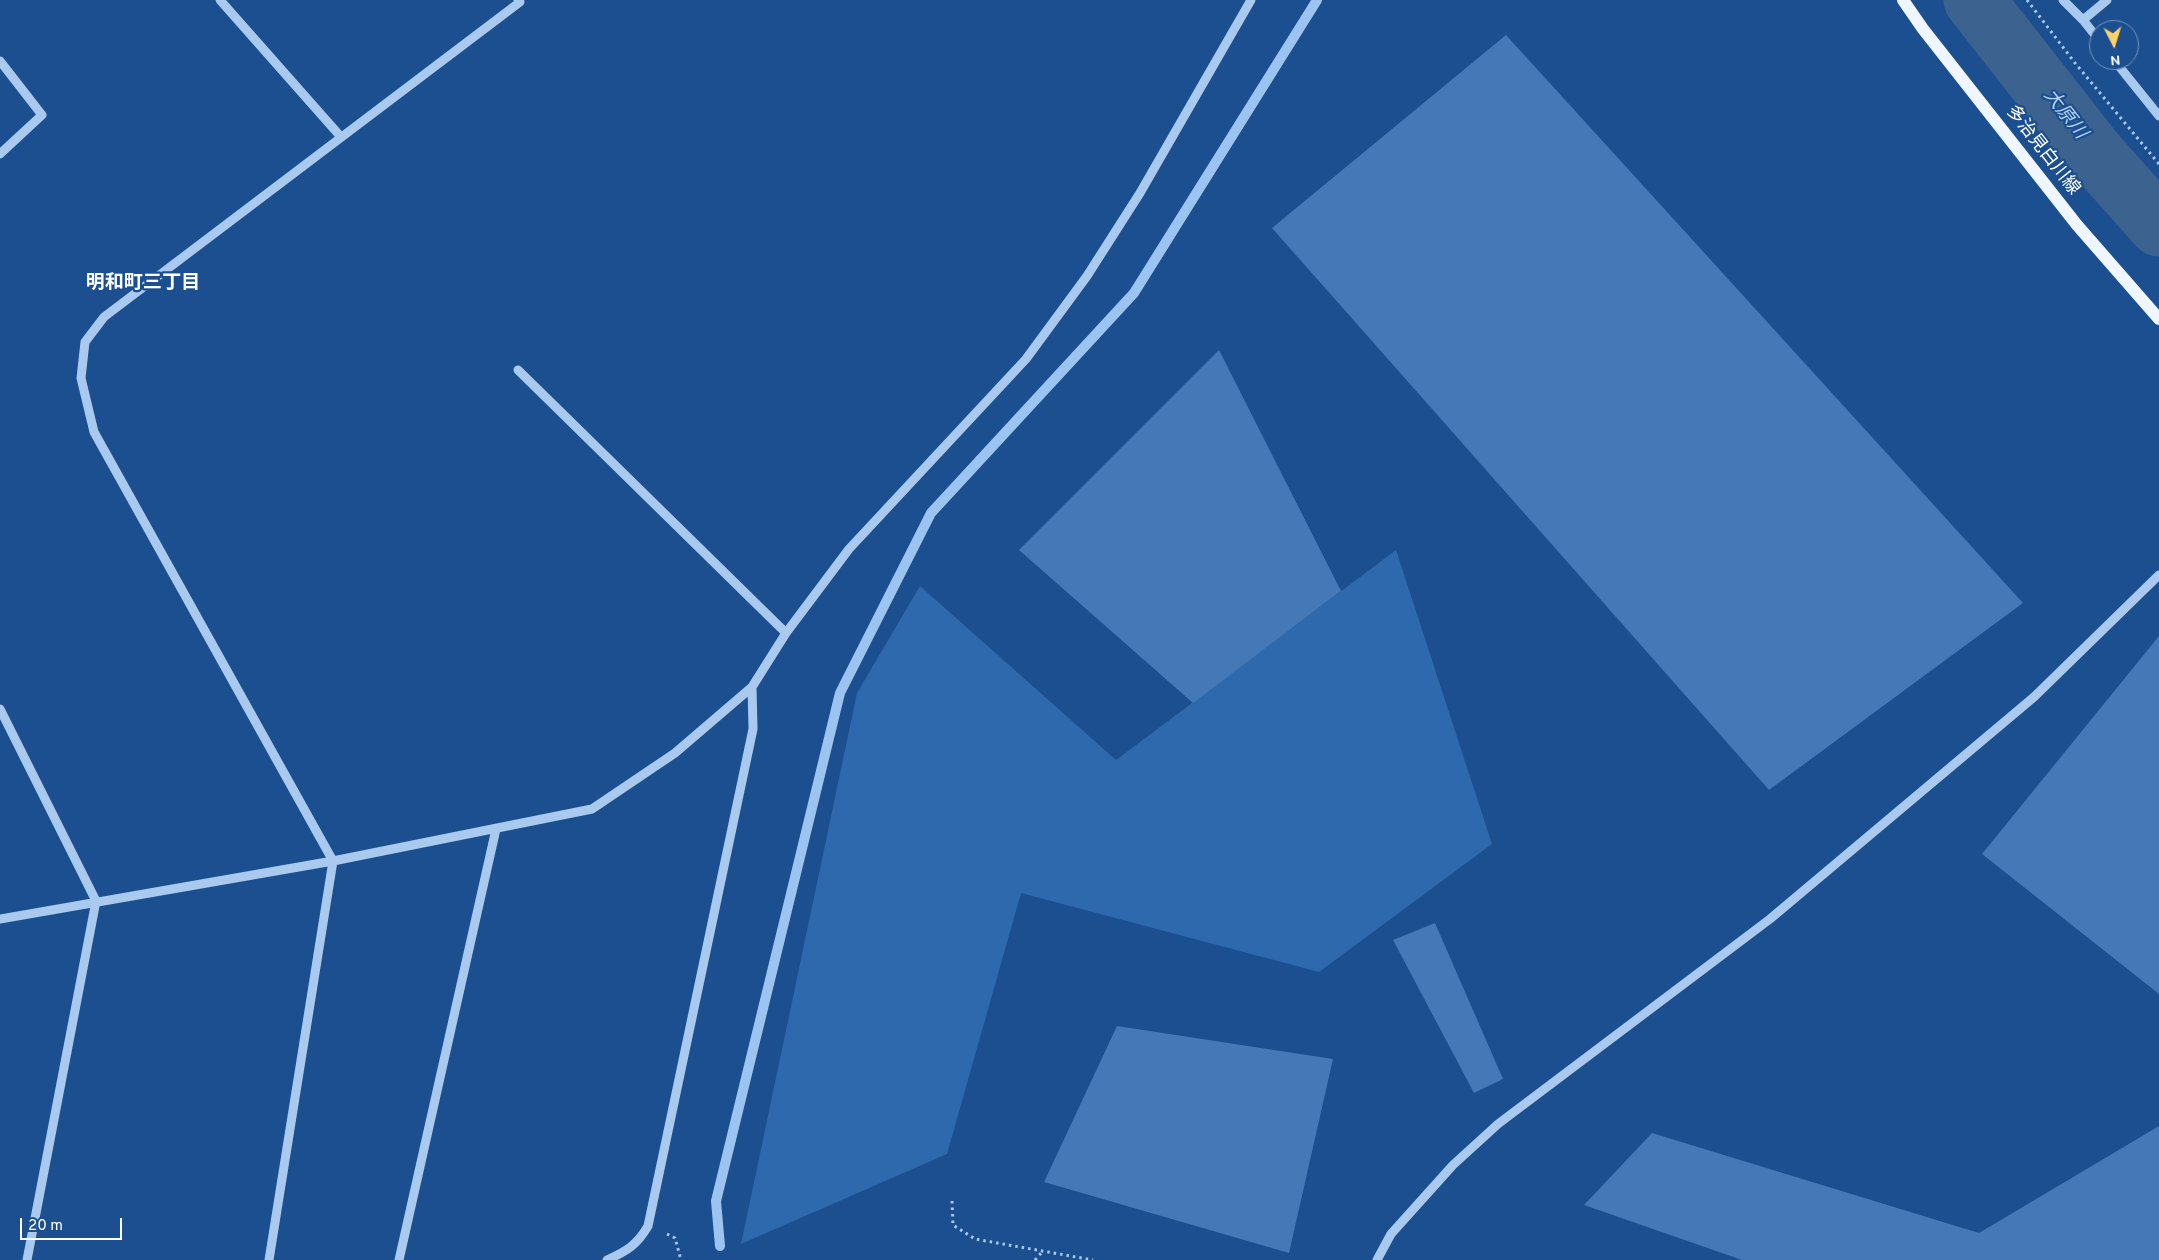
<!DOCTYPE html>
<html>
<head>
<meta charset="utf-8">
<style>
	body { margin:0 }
	#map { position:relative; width:2159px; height:1260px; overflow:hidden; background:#1b4f8f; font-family:Overpass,sans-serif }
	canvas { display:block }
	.north { position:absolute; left:2089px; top:20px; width:50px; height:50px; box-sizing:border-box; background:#1b4f8f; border:1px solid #7695bc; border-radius:50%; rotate:175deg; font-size:14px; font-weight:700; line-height:20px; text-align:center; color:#fff }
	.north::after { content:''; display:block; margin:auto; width:18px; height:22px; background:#ffd166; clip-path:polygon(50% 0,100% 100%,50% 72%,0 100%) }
	.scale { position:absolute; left:20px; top:1218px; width:102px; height:22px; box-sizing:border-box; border:2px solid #fff; border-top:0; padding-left:6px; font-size:15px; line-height:18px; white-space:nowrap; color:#fff; -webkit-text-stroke:4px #1b4f8f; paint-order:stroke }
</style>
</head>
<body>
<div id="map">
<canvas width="2159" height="1260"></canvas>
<div class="north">N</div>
<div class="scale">20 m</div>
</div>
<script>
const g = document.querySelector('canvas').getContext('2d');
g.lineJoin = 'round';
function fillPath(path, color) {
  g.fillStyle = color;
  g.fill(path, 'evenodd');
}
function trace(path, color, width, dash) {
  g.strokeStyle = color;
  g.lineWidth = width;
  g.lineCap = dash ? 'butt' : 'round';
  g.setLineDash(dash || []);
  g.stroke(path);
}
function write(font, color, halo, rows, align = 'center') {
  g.font = font + ' Overpass,"Noto Sans JP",sans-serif';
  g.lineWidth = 4.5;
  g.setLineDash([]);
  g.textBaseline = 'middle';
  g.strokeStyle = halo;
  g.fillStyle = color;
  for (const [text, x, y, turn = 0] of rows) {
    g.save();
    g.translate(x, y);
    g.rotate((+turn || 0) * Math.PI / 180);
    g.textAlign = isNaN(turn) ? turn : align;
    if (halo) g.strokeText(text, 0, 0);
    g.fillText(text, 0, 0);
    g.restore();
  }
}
fillPath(new Path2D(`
	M1396,550L1492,844L1319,972L1021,893L947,1154L741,1244L857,693L920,586L1116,760Z`), '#2e69ad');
trace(new Path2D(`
	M720,1246L716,1201L840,693L931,513L1134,293L1317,0`), '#9cc4f0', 10);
trace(new Path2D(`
	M1974,0L2094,153L2159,226`), '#3c6290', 61);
fillPath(new Path2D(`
	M1506,35L2023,603L1769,790L1272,228Z
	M1219,350L1341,591L1193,703L1019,550Z
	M2159,636V994L1982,854Z
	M1435,923L1503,1079L1474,1093L1393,940Z
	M1117,1026L1333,1059L1289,1253L1044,1182Z
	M2159,1126V1260H1742L1584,1205L1652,1133L1979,1233Z`), '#4478b7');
trace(new Path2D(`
	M2027,0L2075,63L2159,164
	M952,1201L953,1225L975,1239L1093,1260
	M667,1234L675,1238L681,1260
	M1035,1260L1042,1252`), '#a9c9ee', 3, [2.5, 4]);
trace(new Path2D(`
	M220,0L341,137
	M2063,0L2083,20L2099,40
	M2083,20L2107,0
	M2114,60L2159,116
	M0,61L42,115L0,154
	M518,370L786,633
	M752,687L786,633L849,549L1026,359L1087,276L1140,193L1251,0
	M0,709L96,901L27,1260
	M0,919L333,861L592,809L675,753L752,687L753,729L648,1226C637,1245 627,1251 607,1260
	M269,1260L333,861L94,432L81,378L85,342L104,317L520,2L518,0
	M399,1260L496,829
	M1377,1260L1391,1234L1453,1165L1498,1124L1770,919L2034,697L2159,575`), '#a9c9ee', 9);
trace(new Path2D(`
	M1903,0L1923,29L2077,225L2159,319`), '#f0f6ff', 12);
write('18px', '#fff', '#1b4f8f', [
	["多治見白川線",2042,151,52]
]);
write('italic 19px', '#b5d3f5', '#1b4f8f', [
	["大原川",2064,115,52]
]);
write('bold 19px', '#fff', '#1b4f8f', [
	["明和町三丁目",143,284]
]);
</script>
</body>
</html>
